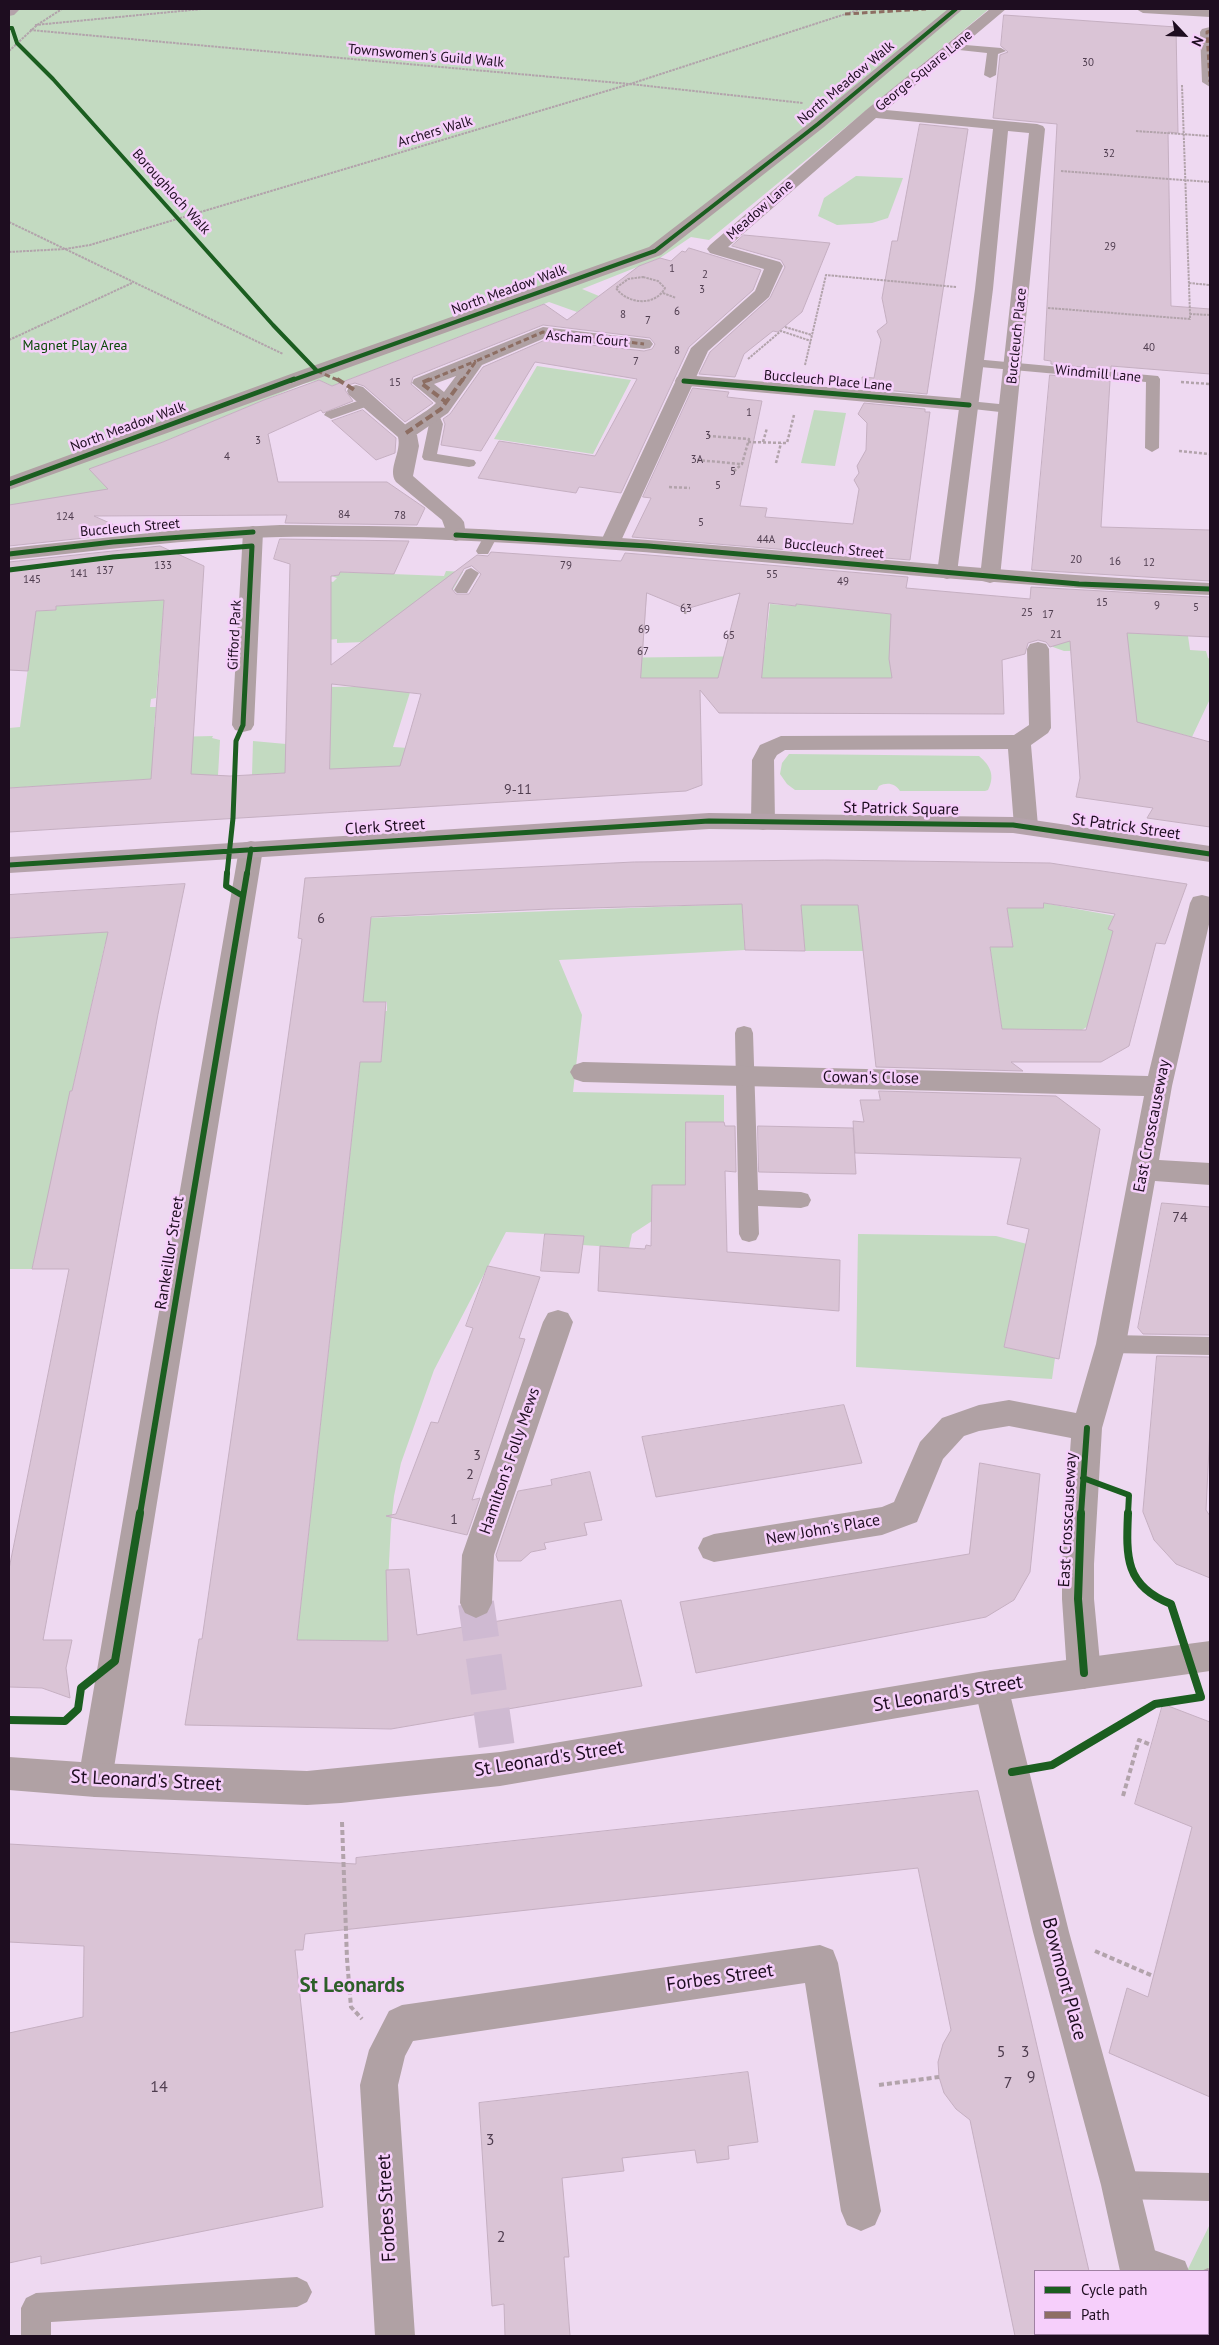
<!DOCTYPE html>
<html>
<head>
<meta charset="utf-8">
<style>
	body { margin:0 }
	#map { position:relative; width:1219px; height:2345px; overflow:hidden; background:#eed9f1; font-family:"PT Sans",sans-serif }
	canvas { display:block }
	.frame { position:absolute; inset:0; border:10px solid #1e0d20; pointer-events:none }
	.legend { position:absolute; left:1034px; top:2270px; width:175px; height:65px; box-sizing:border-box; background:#f6cffb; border:1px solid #a081a3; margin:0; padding:6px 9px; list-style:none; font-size:15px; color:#1e0d20 }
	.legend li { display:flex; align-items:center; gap:10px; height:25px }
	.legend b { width:25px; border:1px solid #a081a3 }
	.north { position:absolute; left:1159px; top:10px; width:50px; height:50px; -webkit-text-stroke:4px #f6cffb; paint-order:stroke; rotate:115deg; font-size:14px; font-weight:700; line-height:20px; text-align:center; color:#1e0d20 }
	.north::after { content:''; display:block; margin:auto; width:18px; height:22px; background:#1e0d20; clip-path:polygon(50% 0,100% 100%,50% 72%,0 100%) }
</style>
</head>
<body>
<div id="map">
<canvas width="1219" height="2345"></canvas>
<div class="frame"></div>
<ul class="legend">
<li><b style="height:6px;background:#1b5e20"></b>Cycle path</li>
<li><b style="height:6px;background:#8d6e63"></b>Path</li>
</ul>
<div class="north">N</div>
</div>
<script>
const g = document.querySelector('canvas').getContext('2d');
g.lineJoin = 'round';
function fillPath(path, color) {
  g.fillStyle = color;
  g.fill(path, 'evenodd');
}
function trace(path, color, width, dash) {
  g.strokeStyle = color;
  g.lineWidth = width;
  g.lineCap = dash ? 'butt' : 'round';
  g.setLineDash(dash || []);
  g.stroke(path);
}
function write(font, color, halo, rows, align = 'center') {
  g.font = font + ' "PT Sans",sans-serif';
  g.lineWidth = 5;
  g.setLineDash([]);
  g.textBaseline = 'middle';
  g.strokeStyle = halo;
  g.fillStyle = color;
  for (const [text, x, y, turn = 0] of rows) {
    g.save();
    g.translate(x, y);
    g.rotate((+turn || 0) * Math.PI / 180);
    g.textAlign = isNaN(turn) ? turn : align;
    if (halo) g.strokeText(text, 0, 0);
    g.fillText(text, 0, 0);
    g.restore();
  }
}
fillPath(new Path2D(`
	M9,9H989L709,240L691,237L660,258L582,289L599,296L577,312L549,302L332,386L319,380L303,384L163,442L90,469L114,495L9,505Z
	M856,176L903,178L888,218L872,223L837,225L818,216L824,198Z
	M537,366L631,380L593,454L494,439Z
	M814,410L846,413L835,466L801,463Z
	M290,569L333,582L337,578L331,576L339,575L340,572L444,576L446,571L463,572L424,640L337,643V639L327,640V622L331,621V613L289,597Z
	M173,587L164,602L156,698L151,699L150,707H156L154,727H172L171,737L213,736L212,738L220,740L218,775L9,788V728L20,727L35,616L23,612L56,610V606L130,602Z
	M770,604L796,606V604L891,614L949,678H641L599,658L764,656Z
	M1077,630L1188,636L1190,650L1206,651L1208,658L1210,659V699L1192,737L1174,732L1161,765L1116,775L1129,650L1064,651L1053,647L1051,633Z
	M412,686L393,747L470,752V762L252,775L253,741L286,744L327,687Z
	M789,754L979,756C991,766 995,776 988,790L985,791H900C895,783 887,782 879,786L877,790H795L787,784L780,774L782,763Z
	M742,900L745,950L559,960L582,1015L573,1092L724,1095V1122H686L685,1185H652V1221L632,1234L629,1248L582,1245L583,1236L506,1232L434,1370L401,1463L394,1496L391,1524L387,1602L388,1641L297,1640L360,1062L381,1061L382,1052H362L367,1012L387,1011V1002H363L365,918L736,904Z
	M800,901L807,905H903L909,951H805Z
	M1044,903L1115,916L1108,929L1153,942L1088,1026L1082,1030L1002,1029L990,947L1013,946L1007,908H1043Z
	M118,926L110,944H105L104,948L32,1269H9V938L101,932Z
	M858,1234L996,1236L1027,1244L1004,1347L1055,1358L1052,1379L856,1367Z
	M1210,2224V2336H1179L1178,2334H1208V2271H1187Z`), '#c3dac1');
const building = new Path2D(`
	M1004,15L1176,27L1178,133L1168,132L1171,306L1210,309V374L1111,366V370L1051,364V361L1044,360L1057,124L993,118L1000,55L1008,52L1001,46Z
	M920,124L968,129L927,394L863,388L862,377L874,378L881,340L877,331L887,323L882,298L892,241H897Z
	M744,235L830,243L802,312L778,332L773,331L744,354L735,377L699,374L710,352L770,298L785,267L781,260L732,246Z
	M689,248L761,270L753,290L689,347L621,493L579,487L576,493L478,478L499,441L595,456L637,379L535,362L481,451L441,445L445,424L443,419L450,414L483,367L545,340L644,351L652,349L655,344L650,338L543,325L413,377L411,384L433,403L405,422L364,386L355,383L348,385L345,390L353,401L323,413L321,410L268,434L278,482H387L425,508L417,525L285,523L287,515L94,516L132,533L9,546V505L108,489L89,469L163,442L264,400L319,380L332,386L544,304L567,320L639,266L660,258L671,261L682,251L685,252Z
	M1050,375L1110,381L1101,527L1210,530V581L1032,570Z
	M693,388L729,392L727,397L762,401L740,506L767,508L765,517L853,524L859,489L854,480L859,473L857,466L866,450L867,423L858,414L864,403L925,409V412H930L910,560L632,537L651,498L643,497Z
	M363,410L396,438L395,453L376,460L332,421Z
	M280,539L409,541L394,574L340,572L339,575L331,576V665L477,555L488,556L491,552L621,561L625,553L745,563L908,577L906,588L1030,599L1031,587L1210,597V637L1127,633L1137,722L1210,742V827L1147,818L1153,808L1076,797L1080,778L1070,641L1050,647L1046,642L1038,640L1028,643L1025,654L1002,660L1004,714L719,713L700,690L702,785L686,791L9,832V788L151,779L164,600L56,606V610L36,611L28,671L9,670V562L160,546L204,566L191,774L230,776L285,773L290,564L274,559ZM472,566L481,574L469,594H456L452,589L464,569ZM647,593L686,609L740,593L718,678H641ZM769,603L796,606V604L891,614L889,659L892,678H762ZM332,684L421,694L400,766L330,769Z
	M825,860L1050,863L1187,884L1165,944L1156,943L1129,1046L1101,1062H1011L1023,1071L876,1067L858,905H801L805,951L745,950L742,904L550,909L371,917L363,1002H386L381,1062H360L297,1640L388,1641L386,1570L409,1569L417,1635L621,1600L642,1686L391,1729L185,1725L199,1639H202L234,1418L302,939L298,938L305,878L634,862ZM1044,903L1115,914L1108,929L1113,931L1086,1030L1002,1029L990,947H1013L1007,908H1043Z
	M185,884L158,1014L43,1640H72L66,1668L70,1698L42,1688L9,1687V1569L69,1269H32L70,1091H72L108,932L9,938V895Z
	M879,1091L1056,1096L1100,1129L1059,1359L1004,1347L1029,1229L1007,1224L1021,1158L855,1153L853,1121L864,1122L860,1100H880Z
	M686,1122H724L725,1126H735L736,1172L725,1171L727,1252L840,1260L839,1311L598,1291L600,1246L645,1249L646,1245L651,1246L652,1185H685Z
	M758,1126L853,1128L856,1174L759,1172Z
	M1162,1203L1210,1207V1335L1143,1334L1138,1328Z
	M545,1234L584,1236L579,1273L541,1271Z
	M488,1266L540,1277L519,1338L525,1339L472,1500L480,1498L467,1535L386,1516L396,1514L431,1422L438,1423L473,1328L466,1326Z
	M1157,1356L1210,1357V1428L1206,1510L1210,1516V1578L1176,1564L1154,1540L1143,1512Z
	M844,1405L862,1463L656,1497L642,1437Z
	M980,1463L1040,1474L1030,1572L1014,1600L986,1617L696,1673L680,1602L969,1554Z
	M590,1472L602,1520L584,1523L587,1535L544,1543L546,1549L531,1552L521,1561H498L496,1555L518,1491L552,1485L551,1480Z
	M1163,1704L1210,1722V2097L1109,2053L1127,1988L1148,1997L1192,1827L1135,1804Z
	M978,1791L1089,2271H1035V2336H1015L970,2120L956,2109L944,2093L939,2077L938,2062L943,2044L951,2030L918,1868L305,1934L303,1950H295L323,2207L41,2264V2256L9,2263V2033L83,2017L84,1946L9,1942V1844L356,1864V1858Z
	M748,2072L758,2142L728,2146L729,2159L697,2163L695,2150L622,2158L624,2171L562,2178L569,2257H564L570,2336H505L504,2304L492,2306L479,2103Z`);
fillPath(building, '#dac4d6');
trace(building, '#c5afc1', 1);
trace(new Path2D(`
	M476,1603L500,1769`), '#cfbad2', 36, [36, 18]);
trace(new Path2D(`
	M35,25L202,9
	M30,30L630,84L803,103
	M9,51L37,25L62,9
	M1182,85L1190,314
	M1136,131L1210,136
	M1061,171L1210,182
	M9,222L283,354
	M9,252L65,249L90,245L630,84L861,9
	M643,277L658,281L665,288C655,307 627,304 616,288L628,279Z
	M1189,283L1210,285
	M663,293L676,298
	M1048,308L1190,319V314L1210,315
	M785,327L812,335
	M9,340L132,283
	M748,359L781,331L811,341
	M805,365L826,275L956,287`), '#b2a3ab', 2, [2.5, 1]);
trace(new Path2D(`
	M1181,382L1210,384
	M708,436L749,439L742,464L733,472
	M748,442L787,443L794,415
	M763,442L767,428
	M1179,451L1210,454
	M697,460L741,464
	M776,463L781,443
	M669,487L690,488
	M685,614L686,609`), '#b2a3ab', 2.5, [3, 2]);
trace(new Path2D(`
	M1123,1796L1139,1740L1151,1745
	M342,1822L347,1959L351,2007L362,2019
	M1095,1951L1153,1976
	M879,2085L939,2077`), '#b2a3ab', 4, [5, 3]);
fillPath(new Path2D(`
	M954,44L1001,48L1006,51L998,54L996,75L990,78L984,75L987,53L950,49L949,47Z
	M974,359L1158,376L1160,379L1159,448L1152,452L1145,448L1146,382L969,366L967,363L969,360Z
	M369,397L376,401L374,404L331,419L324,415L326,412Z
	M969,401L1009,405L1016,409L1009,413L964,408L962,405L964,402Z
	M433,412L438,413L443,424L437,454L474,460L476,463L474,466L469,467L424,460L422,457L429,424L426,416Z
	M490,533L497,537L488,554H478L476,551L485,534Z
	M471,568L479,573L467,593H457L454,590L466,570Z
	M744,1026L751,1028L753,1033L758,1190L801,1192L808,1194L811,1200L808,1206L801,1208L758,1206L759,1234L756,1240L749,1242L742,1240L739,1234L735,1033L737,1028Z
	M1111,1335L1210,1337V1355L1111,1353L1103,1350L1100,1344L1103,1338Z
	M1120,2171L1210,2173V2201L1120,2199L1110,2195L1106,2185L1110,2175Z
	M1137,2244L1185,2261L1189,2271H1134L1127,2268L1123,2258L1127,2248Z
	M1208,2268L1210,2269V2299L1208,2298V2271H1201Z
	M297,2277L307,2282L312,2292L307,2302L297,2307L51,2322V2336H21V2308L26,2298L36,2293Z`), '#b0a1a4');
fillPath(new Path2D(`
	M948,9H963L824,127L661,255L9,490V477L310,367L649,247L812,121Z
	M1210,27V87L1202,82L1200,32L1202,29Z
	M543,327L644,339L650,340L653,344L650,348L644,349L545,338L482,365L448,413L413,437L406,439L399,437L396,433C403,423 425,414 436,403L412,383L414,379ZM456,376L444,392L434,384Z
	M684,375L969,399L976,401L978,405L976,409L969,411L677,385L675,381L677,377Z`), '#b0a1a4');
fillPath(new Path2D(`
	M990,9H1006L886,110L1037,124L1043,126L1045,129L1000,577L997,581L990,583L983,581L980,577L1029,133L1008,131L993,289L957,573L954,577L947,579L940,577L937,573L975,289L993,129L876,118L728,247L780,262L783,266L769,297L708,351L620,543L617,547L610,549L603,547L600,543L691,348L755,291L764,269L710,253L707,249L710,245L866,110Z
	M1136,9H1210V17L1143,13Z
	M356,385L363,387L417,435L419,446L413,476L461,518L464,522L466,535L463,539L456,541L449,539L442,520L396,482C387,469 402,452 398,437L349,395L347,391L349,387Z
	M253,526L260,528L263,532L254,725L251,730L243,732L235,730L232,725L243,532L246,528Z
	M1038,642L1046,644L1049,649L1051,728L1048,733L1031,745L1038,826L1034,832L1026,834L1018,832L1014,826L1008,749L785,750L777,755L774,760L775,822L771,828L763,830L755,828L751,822L752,760L760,745L781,736L1014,735L1029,725L1027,649L1030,644Z
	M251,841L259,843L263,849L112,1780L107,1792L95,1797L83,1792L78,1780L239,849L243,843Z
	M1202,895L1210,897V920L1172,1086L1159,1160L1210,1163V1185L1155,1181L1126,1344L1102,1428L1094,1564V1599L1101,1673L1096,1684L1084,1689L1072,1684L1067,1673L1062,1599V1564L1071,1438L1009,1426L979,1431L964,1436L943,1459L917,1522L882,1535L714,1562L703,1558L698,1548L703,1538L714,1534L882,1507L894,1502L920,1442L942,1418L979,1405L1009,1400L1076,1413L1096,1344L1144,1096L583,1082L574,1079L570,1072L574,1065L583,1062L1148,1076L1190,903L1193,897Z
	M558,1310L568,1313L573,1322L494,1555L492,1603L487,1613L476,1618L465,1613L460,1603L462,1555L543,1322L548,1313Z
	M991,1670L1003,1675L1008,1686L1069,1932L1139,2185L1160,2271H1120L1101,2185L1033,1932L974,1686L979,1675Z
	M820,1945L833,1950L838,1963L881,2211L875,2225L861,2231L847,2225L841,2211L805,1983L413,2041L405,2056L398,2085L415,2336H375L360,2085L369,2050L389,2011L402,2005Z
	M1134,2334H1174L1175,2336H1135Z`), '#b0a1a4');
fillPath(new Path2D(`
	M280,525C358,526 436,526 514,531C746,544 977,572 1210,583V595C900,584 591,534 280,537C189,538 99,551 9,560V548L178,530Z
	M1210,1641V1671L991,1702L500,1786L341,1803L307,1805L95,1797L9,1790V1757L95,1763L307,1771L500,1752L991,1670Z`), '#b0a1a4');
fillPath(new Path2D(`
	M9,9H20L14,15L9,16Z
	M709,813L1013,817L1210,846V862L1013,833L709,829L9,873V857Z`), '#b4a2aa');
trace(new Path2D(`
	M845,14L926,9
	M1210,31L1207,32L1210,82
	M317,371L340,381
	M427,381L476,361
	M462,381L476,361L543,332L644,344`), '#8d6e63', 3, [5.5, 3]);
trace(new Path2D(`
	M337,379L356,391
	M430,379L421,383L446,402
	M406,433L441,409L463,379`), '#8d6e63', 4, [8, 4]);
trace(new Path2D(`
	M9,28H12L17,43L53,79L273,325L317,371
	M290,381L655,251L818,124L956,9`), '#1b5e20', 4);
trace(new Path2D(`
	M684,381L969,405
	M9,484L294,379
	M456,535L648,546L1079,584L1210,589
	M9,554L113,542L253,532
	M9,570L113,557L252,546L243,725L236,741L233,818L227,874
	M9,865L709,821L1013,825L1210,854
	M247,874L251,849`), '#1b5e20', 5);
trace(new Path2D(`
	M227,873L226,886L243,896
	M1083,1478L1129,1495L1128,1514
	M140,1514L247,873
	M1081,1514L1087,1428`), '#1b5e20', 6);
trace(new Path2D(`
	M1081,1513L1078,1599L1084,1673
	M9,1720L65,1721L78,1709L81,1688L115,1661L140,1513
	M1012,1772L1052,1765L1155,1704L1201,1697L1171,1604C1125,1586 1126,1557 1128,1513`), '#1b5e20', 8);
write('11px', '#4e3c4e', null, [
	["30",1088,63],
	["32",1109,154],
	["29",1110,247],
	["1",672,269],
	["2",705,275],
	["3",702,290],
	["6",677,312],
	["8",623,315],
	["7",648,321],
	["40",1149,348],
	["8",677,351],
	["7",636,362],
	["15",395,383],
	["1",749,413],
	["3",708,436],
	["3",258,441],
	["4",227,457],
	["3A",697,460],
	["5",733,472],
	["5",718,486],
	["84",344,515],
	["78",400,516],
	["124",65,517],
	["5",701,523],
	["44A",766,540],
	["20",1076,560],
	["16",1115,562],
	["12",1149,563],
	["133",163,566],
	["79",566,566],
	["137",105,571],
	["141",79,574],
	["55",772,575],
	["145",32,580],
	["49",843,582],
	["15",1102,603],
	["9",1157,606],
	["5",1196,608],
	["63",686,609],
	["25",1027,613],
	["17",1048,615],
	["69",644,630],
	["21",1056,635],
	["65",729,636],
	["67",643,652]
]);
write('14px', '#1e0d20', '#f6cffb', [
	["Townswomen's Guild Walk",426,56,5],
	["George Square Lane",924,71,-39],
	["North Meadow Walk",846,83,-40],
	["Archers Walk",435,132,-17],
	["Boroughloch Walk",171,192,48],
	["Meadow Lane",760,210,-41],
	["North Meadow Walk",509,290,-20],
	["Buccleuch Place",1017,336,-84],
	["Ascham Court",587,339,5],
	["Windmill Lane",1098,374,5],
	["Buccleuch Place Lane",828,381,5],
	["North Meadow Walk",128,427,-20],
	["Buccleuch Street",130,528,-5],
	["Buccleuch Street",834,549,6],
	["Gifford Park",235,635,-87]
]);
write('14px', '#0b4a08', '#f6cffb', [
	["Magnet Play Area",75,346]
]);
write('14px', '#4e3c4e', null, [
	["9-11",518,790],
	["6",321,919],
	["74",1180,1218],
	["3",477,1456],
	["2",470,1475],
	["1",454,1520]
]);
write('16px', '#1e0d20', '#f6cffb', [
	["St Patrick Square",901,809,1],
	["Clerk Street",385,827,-4],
	["St Patrick Street",1126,827,8],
	["Cowan's Close",871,1078,1],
	["East Crosscauseway",1152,1126,-79],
	["Rankeillor Street",170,1253,-81],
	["Hamilton's Folly Mews",510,1461,-71],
	["East Crosscauseway",1068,1520,-87],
	["New John's Place",823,1530,-10]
]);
write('16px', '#4e3c4e', null, [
	["5",1001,2052],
	["3",1025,2052],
	["9",1031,2077],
	["7",1008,2083],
	["14",159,2087],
	["3",490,2140],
	["2",501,2237]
]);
write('19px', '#1e0d20', '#f6cffb', [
	["St Leonard's Street",948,1694,-9],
	["St Leonard's Street",549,1759,-9],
	["St Leonard's Street",146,1781,3],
	["Forbes Street",720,1978,-8],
	["Bowmont Place",1064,1979,75],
	["Forbes Street",387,2208,-93]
]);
write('bold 21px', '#2d5f29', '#f6cffb', [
	["St Leonards",352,1986]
]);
</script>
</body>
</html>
